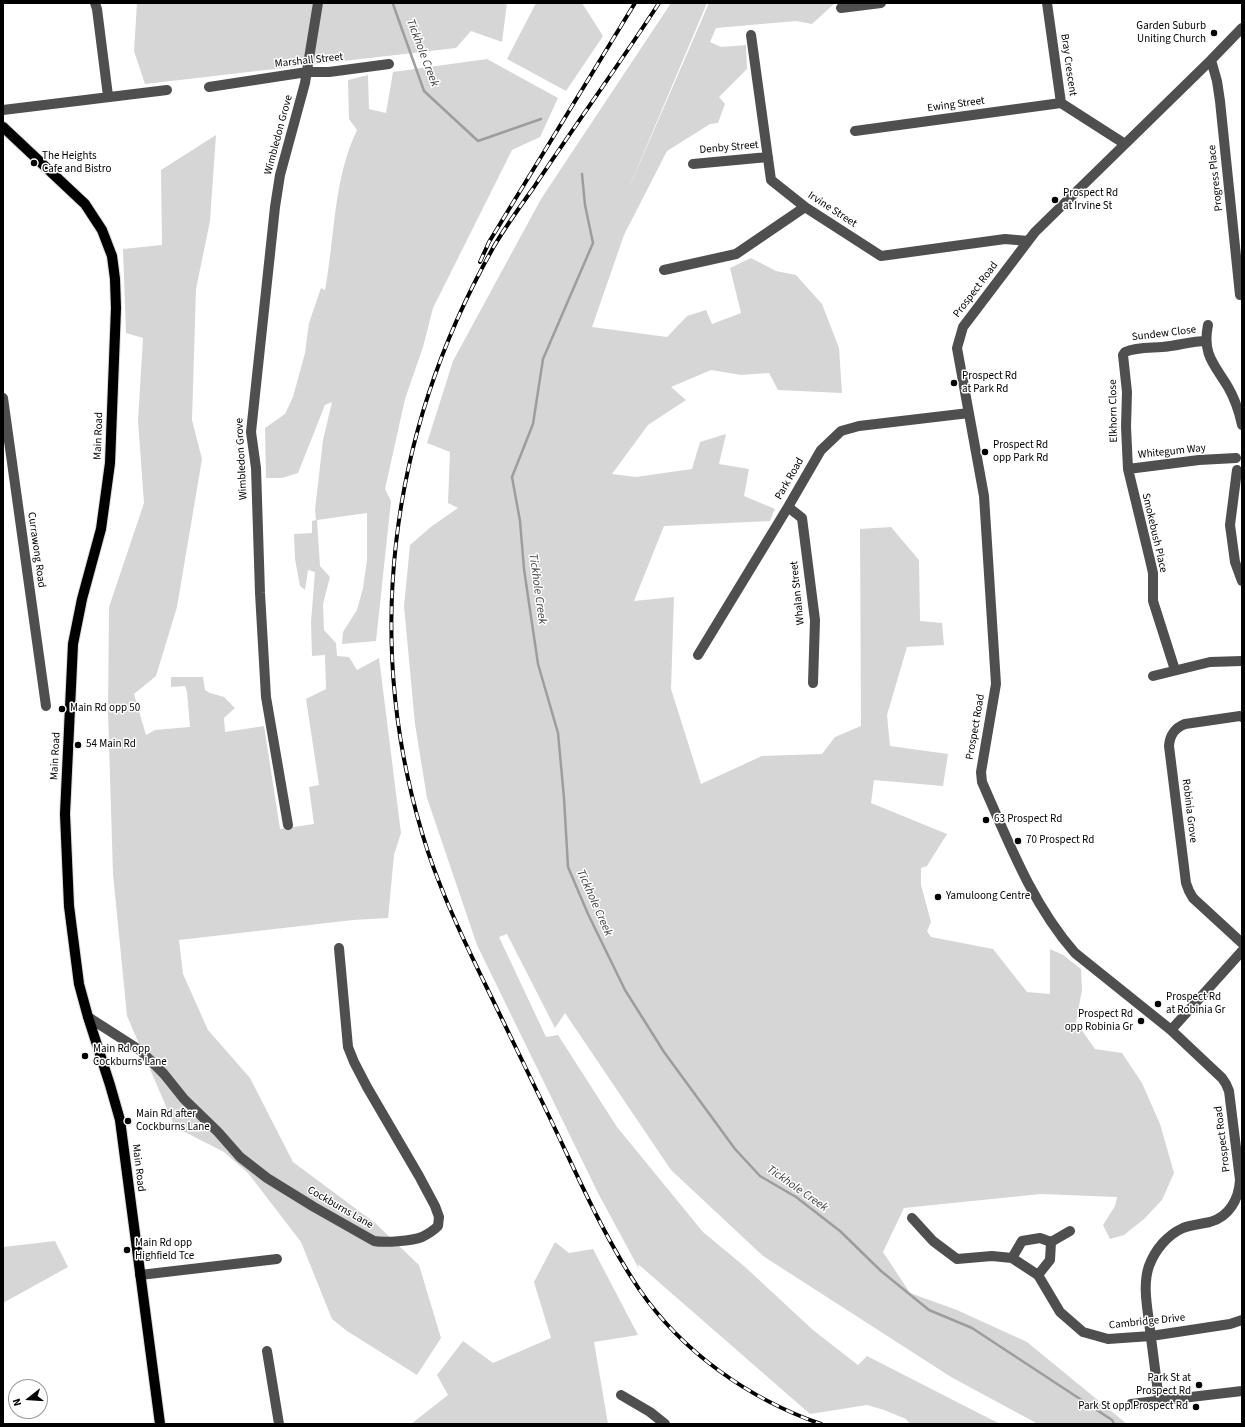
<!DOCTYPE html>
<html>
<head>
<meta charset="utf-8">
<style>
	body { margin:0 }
	#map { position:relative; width:1245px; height:1427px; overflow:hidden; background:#fff; font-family:"Source Sans 3",sans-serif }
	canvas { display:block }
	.frame { position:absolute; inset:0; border:4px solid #000; pointer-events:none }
	.north { position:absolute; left:8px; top:1379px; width:40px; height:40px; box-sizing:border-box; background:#fff; border:1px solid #999; border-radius:50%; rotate:253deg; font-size:11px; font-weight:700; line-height:16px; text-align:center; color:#000 }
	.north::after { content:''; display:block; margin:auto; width:14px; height:18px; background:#000; clip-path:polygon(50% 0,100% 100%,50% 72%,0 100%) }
</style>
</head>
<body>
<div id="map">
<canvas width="1245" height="1427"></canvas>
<div class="frame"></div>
<div class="north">N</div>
</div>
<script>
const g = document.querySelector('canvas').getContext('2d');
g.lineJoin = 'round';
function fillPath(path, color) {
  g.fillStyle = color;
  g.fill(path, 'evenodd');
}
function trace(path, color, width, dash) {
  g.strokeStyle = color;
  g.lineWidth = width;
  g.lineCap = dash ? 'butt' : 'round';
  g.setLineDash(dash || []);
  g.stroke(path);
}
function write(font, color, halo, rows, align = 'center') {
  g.font = font + ' "Source Sans 3",sans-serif';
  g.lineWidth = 3;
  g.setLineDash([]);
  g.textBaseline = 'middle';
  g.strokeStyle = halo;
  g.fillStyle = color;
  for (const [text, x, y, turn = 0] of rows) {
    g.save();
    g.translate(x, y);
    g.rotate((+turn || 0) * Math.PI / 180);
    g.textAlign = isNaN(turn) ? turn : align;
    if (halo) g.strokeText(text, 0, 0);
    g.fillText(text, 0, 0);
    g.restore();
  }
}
fillPath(new Path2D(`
	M137,3H507L502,42L471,31L456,48L145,84L134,51Z
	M536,3H582L603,36L566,91L507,59Z
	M671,3H707L625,197L709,3H835L812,24L796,21L716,28L710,42L721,47L746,45L747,69L719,97L725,104L718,123L710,124L667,151L624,235L592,327L667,337L687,316L706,310L712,324L741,313L730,268L751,258L776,271L796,275L822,304L839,348L842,393L778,390L769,373L741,375L711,370L671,387L686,400L648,425L612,474L636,477L692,469L700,442L726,434L719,464L749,469L744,496L775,509L770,521L664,526L634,601L674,597L671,689L701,784L762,756L822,754L835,737L861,726L860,529L891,527L919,560L920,621L942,623L944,645L907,647L887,715L890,746L948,754L943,786L874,780L871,803L947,834L927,866L921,868V885L931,922L927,931L931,937L993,949L1027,992L1050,994V949L1063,955L1081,969L1082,990L1076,1022L1095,1049L1122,1053L1142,1083L1160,1124L1174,1173L1162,1200L1144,1219L1124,1235L1110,1239L1103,1225L1115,1206L1117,1197L1041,1194L904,1208L883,1252L910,1293L957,1310L1027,1342L1127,1424H1038L951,1377L763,1256L671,1170L565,1013L555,1028L507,934L499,937L546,1037L558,1035L617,1127L703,1232L744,1266L813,1330L858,1365L867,1356L1000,1424H910L906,1419L884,1410L867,1405L810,1414L638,1264L639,1269L598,1193L477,945L427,798L415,724L404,606L410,545L432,526L458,508L448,503L450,452L427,443L453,361L541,199Z
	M487,59L558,98L540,137L512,150L433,308L423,347L405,399L385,489L391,501L376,641L342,644L343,632L357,610L363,588L367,560V513L317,520L320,566L330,577L323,604L324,630L336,643L337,656L349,657L357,670L379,658L401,833L394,855L388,918L353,920L179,940L183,974L208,1030L250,1078L293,1162L375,1223L419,1265L441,1338L417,1375L347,1331L332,1319L301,1242L248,1173L224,1152L175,1127L127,1016L113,874L108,712L109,607L144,503L138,421L143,338L126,333L123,249L162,245L161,170L216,135L210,221L196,289L192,420L202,459L177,607L156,676L134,694L146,735L155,730L190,727L187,692L185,686L171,687V677H203L205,690L210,693L224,697L235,708L224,718L225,732L264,726L280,829L314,824L309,787L319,785L306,699L326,689L325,655L312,656L311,622L315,572L308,570L305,590L300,586L295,559L294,534L312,533V521L316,520L315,510L323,440L332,402L325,405L298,473L282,478H266L265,428L285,414L293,397L305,353L309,323L321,288L325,290C335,237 333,180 357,130L349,119L348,80L368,75L369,109L386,113L393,72Z
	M55,1241L68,1267L3,1303V1247Z
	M555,1242L569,1253L593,1249L638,1335L594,1342L608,1424H411L448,1395L437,1375L463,1341L493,1363L551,1338L534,1282Z`), '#d6d6d6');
trace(new Path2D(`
	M393,4L424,91L478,141L541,119
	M582,174L585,205L593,243L543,359L533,424L512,477L520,521L524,569L538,664L558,733L564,798L568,867L588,914L625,990L664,1052L735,1149L760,1176L796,1197L840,1231L881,1271L929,1310L972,1328L1112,1420L1114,1424`), '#9d9d9d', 2.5);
const major = new Path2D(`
	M3,127L85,204L102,230L112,256L115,279L116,308L110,463L101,529L82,599L73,644L65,814L69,906L79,984L88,1017L110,1085L120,1120L160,1424`);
trace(major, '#dbdbdb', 12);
trace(new Path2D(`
	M95,3L97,9L108,96
	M1047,3L1061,103
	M841,8L881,3
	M751,35L771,180L805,207L881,256L1005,239L1028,241
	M1211,60L1217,81L1220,101L1240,295
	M209,87L307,72H329L389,64
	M1061,103L1125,144
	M3,110L167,90
	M855,131L1061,103
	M693,164L768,157
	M664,270L736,254L805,207
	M1208,325C1202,354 1214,364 1228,387C1235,399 1239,411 1242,425
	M3,398L46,706
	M1128,469L1199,460L1236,458
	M1237,470L1230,525L1235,562L1242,581
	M788,507L802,518L815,620L813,683
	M698,655L788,507L821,450L841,431L859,426L969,413
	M1175,670L1153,601V573L1150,560L1128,469L1126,427L1127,392L1123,355L1125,352C1137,347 1150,348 1162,347C1178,346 1190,341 1206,341
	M1153,676L1210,662L1242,661
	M1242,717L1240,716L1185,724C1175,728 1170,734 1169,746L1186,883L1189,891L1193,898L1242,943
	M288,825L266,697L260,593L256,468L251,432L275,207L280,175L305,83L318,3
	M88,1017L141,1051L164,1074L184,1099L218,1132L240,1157L267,1178L314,1207L374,1241C384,1243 412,1241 422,1237C428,1234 433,1231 438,1226L439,1217L435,1206L419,1176L367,1087L354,1062L348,1047L339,948
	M1171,1030L1242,951
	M912,1218L933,1241L957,1259L992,1256L1012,1258L1038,1275L1060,1312L1083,1332L1108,1339L1151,1336L1230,1324L1242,1320
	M1051,1242L1070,1231
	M1012,1258L1022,1241L1040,1238L1051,1242L1050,1260L1038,1275
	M140,1275L277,1259
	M267,1351L279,1424
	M621,1395L650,1412L665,1424
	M1159,1400C1156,1377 1153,1353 1150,1330C1148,1310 1142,1286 1149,1266C1155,1250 1167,1235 1183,1228C1191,1225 1201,1224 1210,1222C1229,1217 1239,1199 1240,1180L1229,1091L1226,1084L1222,1078L1171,1030L1075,953C1032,904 1008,841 982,782L981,772L996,684L984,496L957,348L963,327L1035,232L1211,60L1242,28
	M1131,1404L1242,1391`), '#4f4f4f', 10);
trace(major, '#000', 10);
const rail = new Path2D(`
	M659,3C619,65 575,125 534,187C520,207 505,227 493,248C388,435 361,647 428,852C444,899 465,943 487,988C507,1030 528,1072 548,1114C576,1172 602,1234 639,1289C682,1352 749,1399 821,1424
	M480,262L489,242L635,3`);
trace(rail, '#000', 4);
trace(rail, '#fff', 2.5, [8]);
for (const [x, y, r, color] of [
	[1214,33,4,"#000"],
	[34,163,4,"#000"],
	[1055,200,4,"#000"],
	[954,383,4,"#000"],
	[985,452,4,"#000"],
	[62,709,4,"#000"],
	[78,745,4,"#000"],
	[986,820,4,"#000"],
	[1018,841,4,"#000"],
	[938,897,4,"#000"],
	[1158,1004,4,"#000"],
	[1141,1021,4,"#000"],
	[85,1056,4,"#000"],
	[128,1121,4,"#000"],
	[127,1250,4,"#000"],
	[1199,1385,4,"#000"],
	[1196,1407,4,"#000"]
]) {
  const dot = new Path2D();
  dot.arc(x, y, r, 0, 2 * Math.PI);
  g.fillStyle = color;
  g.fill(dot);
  trace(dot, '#fff', 1.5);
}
write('11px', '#000', '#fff', [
	["Garden Suburb",1206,27,"right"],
	["Uniting Church",1206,40,"right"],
	["The Heights",42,157],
	["Cafe and Bistro",42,170],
	["Prospect Rd",1063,194],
	["at Irvine St",1063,207],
	["Prospect Rd",962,377],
	["at Park Rd",962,390],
	["Prospect Rd",993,446],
	["opp Park Rd",993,459],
	["Main Rd opp 50",70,709],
	["54 Main Rd",86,745],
	["63 Prospect Rd",994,820],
	["70 Prospect Rd",1026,841],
	["Yamuloong Centre",946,897],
	["Prospect Rd",1166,998],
	["at Robinia Gr",1166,1011],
	["Prospect Rd",1133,1015,"right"],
	["opp Robinia Gr",1133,1028,"right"],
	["Main Rd opp",93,1050],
	["Cockburns Lane",93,1063],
	["Main Rd after",136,1115],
	["Cockburns Lane",136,1128],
	["Main Rd opp",135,1244],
	["Highfield Tce",135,1257],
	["Park St at",1191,1379,"right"],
	["Prospect Rd",1191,1392,"right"],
	["Park St opp Prospect Rd",1188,1407,"right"]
], 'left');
write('11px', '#000', '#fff', [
	["Marshall Street",309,61,-6],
	["Bray Crescent",1068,65,82],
	["Ewing Street",956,105,-8],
	["Wimbledon Grove",279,135,-75],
	["Denby Street",729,148,-5],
	["Progress Place",1216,178,-96],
	["Irvine Street",832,210,33],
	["Prospect Road",976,290,-53],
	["Sundew Close",1164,334,-7],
	["Elkhorn Close",1114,411,-91],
	["Main Road",99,436,-88],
	["Whitegum Way",1172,452,-6],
	["Wimbledon Grove",242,459,-93],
	["Park Road",790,479,-60],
	["Smokebush Place",1154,533,77],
	["Currawong Road",36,550,82],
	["Whalan Street",798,593,-96],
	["Prospect Road",976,727,-80],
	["Main Road",56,756,-87],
	["Robinia Grove",1189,811,83],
	["Prospect Road",1223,1139,-97],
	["Main Road",138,1168,83],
	["Cockburns Lane",340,1208,30],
	["Cambridge Drive",1147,1322,-6]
]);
write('italic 12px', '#3e3e3e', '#fff', [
	["Tickhole Creek",422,53,69],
	["Tickhole Creek",537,589,82],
	["Tickhole Creek",594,903,66],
	["Tickhole Creek",797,1189,35]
]);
</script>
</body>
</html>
